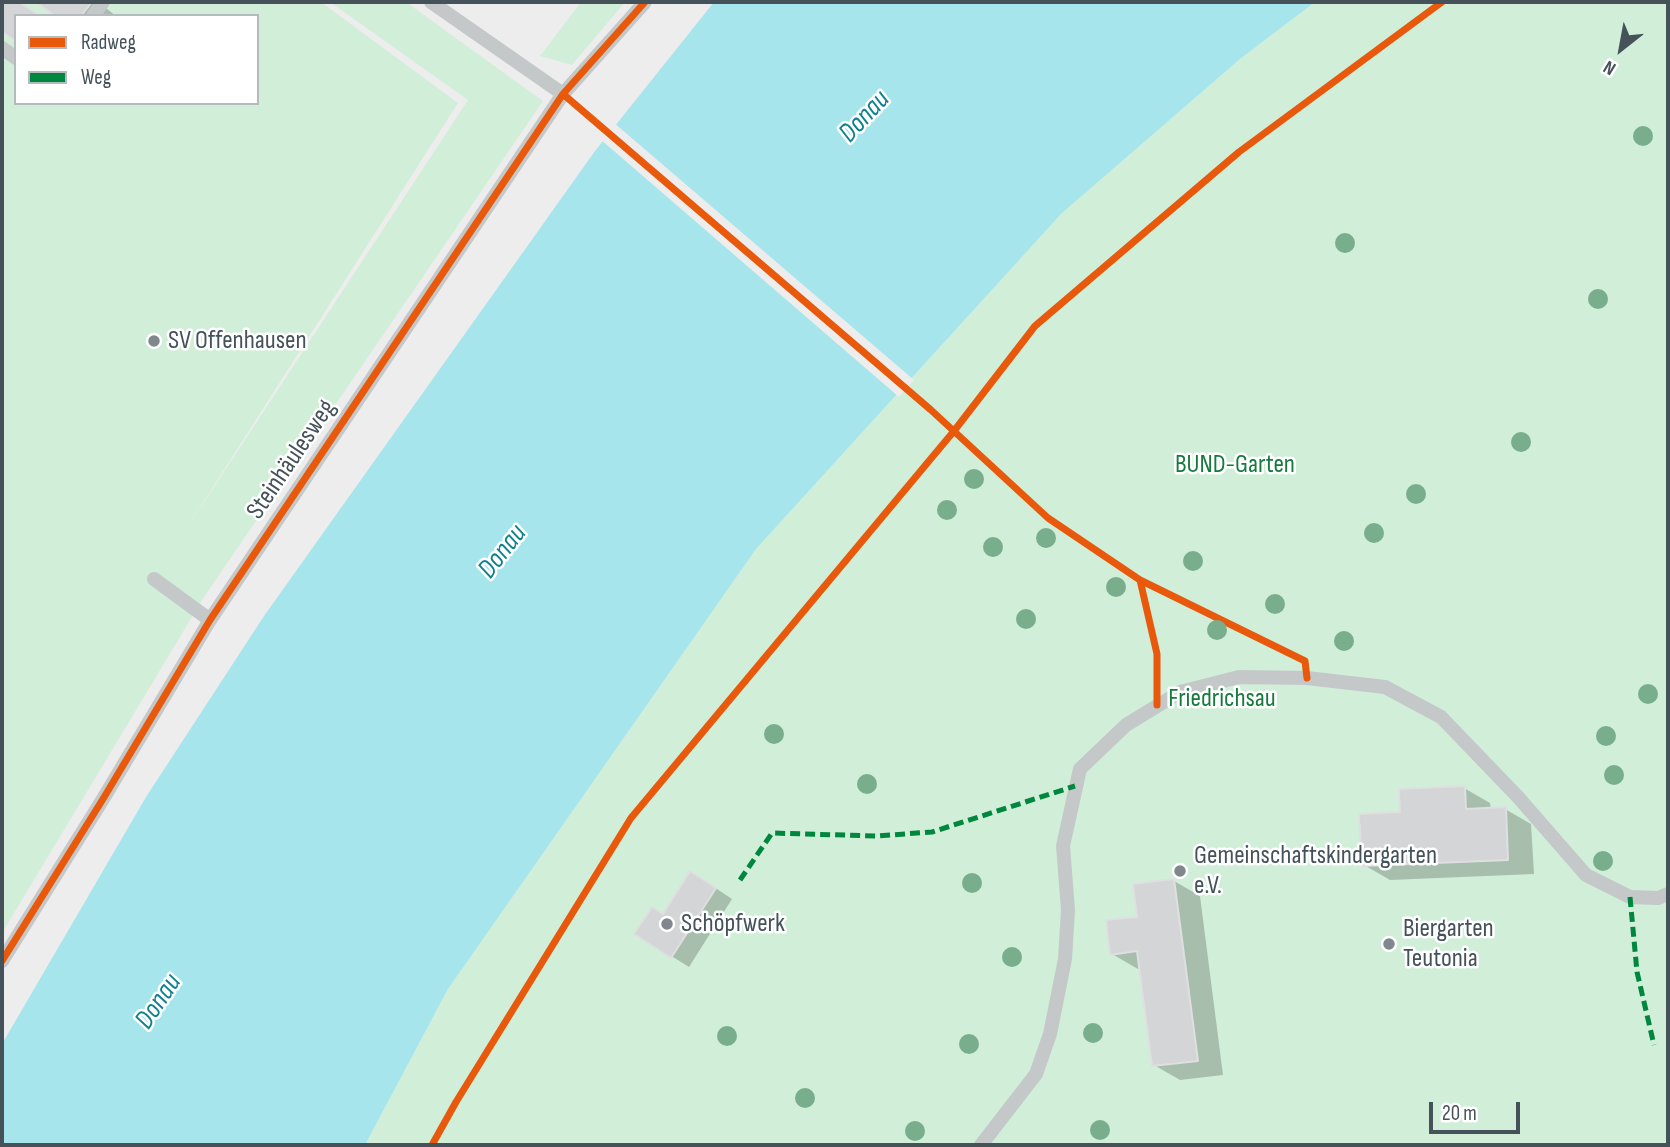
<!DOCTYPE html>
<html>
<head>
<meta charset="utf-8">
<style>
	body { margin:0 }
	#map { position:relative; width:1670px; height:1147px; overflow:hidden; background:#eeeded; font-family:"Sofia Sans Condensed",sans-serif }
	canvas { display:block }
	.frame { position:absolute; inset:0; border:4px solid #455259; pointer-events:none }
	.legend { position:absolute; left:14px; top:14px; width:245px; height:91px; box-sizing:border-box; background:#fff; border:2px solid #b5babd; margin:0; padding:9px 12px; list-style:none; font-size:21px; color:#455259 }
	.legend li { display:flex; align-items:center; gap:14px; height:35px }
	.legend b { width:35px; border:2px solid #b5babd }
	.north { position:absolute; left:1586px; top:14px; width:70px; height:70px; -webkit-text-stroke:5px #fff; paint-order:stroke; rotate:211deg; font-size:19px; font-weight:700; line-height:28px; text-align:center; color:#455259 }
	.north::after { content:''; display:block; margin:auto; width:24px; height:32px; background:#455259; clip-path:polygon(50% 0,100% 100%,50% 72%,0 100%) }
	.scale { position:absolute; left:1429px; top:1102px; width:91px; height:32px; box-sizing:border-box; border:4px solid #455259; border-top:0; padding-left:9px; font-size:21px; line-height:24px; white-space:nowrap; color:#455259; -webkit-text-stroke:5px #fff; paint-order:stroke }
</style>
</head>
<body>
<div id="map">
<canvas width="1670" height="1147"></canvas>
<div class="frame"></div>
<ul class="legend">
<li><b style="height:9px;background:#e8590c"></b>Radweg</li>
<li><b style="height:9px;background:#00873e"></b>Weg</li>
</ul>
<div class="north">N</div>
<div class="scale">20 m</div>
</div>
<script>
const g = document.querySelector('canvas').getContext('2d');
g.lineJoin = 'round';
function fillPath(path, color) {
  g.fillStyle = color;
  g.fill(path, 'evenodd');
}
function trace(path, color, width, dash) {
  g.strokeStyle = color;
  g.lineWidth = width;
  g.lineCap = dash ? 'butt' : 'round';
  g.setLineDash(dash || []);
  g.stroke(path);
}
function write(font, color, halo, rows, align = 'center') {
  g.font = font + ' "Sofia Sans Condensed",sans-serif';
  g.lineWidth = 5;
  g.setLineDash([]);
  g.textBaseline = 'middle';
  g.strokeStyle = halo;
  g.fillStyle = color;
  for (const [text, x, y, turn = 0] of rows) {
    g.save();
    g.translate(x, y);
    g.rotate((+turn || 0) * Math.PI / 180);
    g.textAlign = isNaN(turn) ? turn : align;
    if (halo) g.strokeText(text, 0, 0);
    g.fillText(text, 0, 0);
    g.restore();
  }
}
fillPath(new Path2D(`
	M2,2H321L458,103L185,531L468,100L330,2H406L543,101L204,597L2,933ZM16,16H257V103H16Z
	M581,2H625L572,65L540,56Z
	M1315,2H1668V1145H365L448,989L756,549L1061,214L1240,59Z`), '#d1eed9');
fillPath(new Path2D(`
	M714,2H1315L1240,59L1061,214L756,549L448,989L365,1145H2V1044L146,797L264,616L595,151Z`), '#a6e5ec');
fillPath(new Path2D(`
	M613,122L914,380L899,397L600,139Z`), '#eeeded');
fillPath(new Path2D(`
	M39,2H98L116,16H58Z
	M1464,788L1490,803L1491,809H1505L1531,824L1534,874L1390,880L1364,865L1401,814Z
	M1174,881L1200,896L1223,1075L1180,1080L1154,1065L1141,968L1138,969L1112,954L1139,918Z
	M708,883L732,899L689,967L636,934Z`), '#0003');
const building = new Path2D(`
	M2,2H19L40,16H16V41L2,32Z
	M36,2H92L81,16H55Z
	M1465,786L1466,809L1506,807L1508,860L1362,866L1359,814L1400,812L1399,789Z
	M690,871L716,888L671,958L634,934L652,907L663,914Z
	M1174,879L1198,1061L1152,1066L1137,951L1110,955L1106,920L1137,917L1133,884Z`);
fillPath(building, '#d4d5d6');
trace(building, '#dfdfe0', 2);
trace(new Path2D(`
	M431,2L563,94
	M93,16L103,2
	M2,48L16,58
	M154,579L210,620
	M2,961L103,799L210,620L563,94L645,2
	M981,1145L1036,1074L1050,1034L1065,959L1068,910L1063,846L1080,769L1126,725L1180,692L1239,677L1307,678L1385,687L1441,717L1518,797L1586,875L1630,897L1658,898L1668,894`), '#c4c8c9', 14);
trace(new Path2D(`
	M740,880L772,833L876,836L932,832L1075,786
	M1630,897L1637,972L1654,1045`), '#00873e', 5, [10, 5]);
trace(new Path2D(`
	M563,94L931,410L1048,518L1140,580L1305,661L1307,678
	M1140,580L1157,654V705
	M2,961L103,799L210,620L563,94L645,2
	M432,1145L456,1102L631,818L954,431L1035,326L1239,152L1442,2`), '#e8590c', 7);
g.fillStyle = '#78ae8c';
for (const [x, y] of [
	[1643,136],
	[1345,243],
	[1598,299],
	[1521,442],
	[974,479],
	[1416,494],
	[947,510],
	[1374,533],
	[1046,538],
	[993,547],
	[1193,561],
	[1116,587],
	[1275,604],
	[1026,619],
	[1217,630],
	[1344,641],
	[1648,694],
	[774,734],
	[1606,736],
	[1614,775],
	[867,784],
	[1603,861],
	[972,883],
	[1012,957],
	[1093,1033],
	[727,1036],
	[969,1044],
	[805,1098],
	[1100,1130],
	[915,1131]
]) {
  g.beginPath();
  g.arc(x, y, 10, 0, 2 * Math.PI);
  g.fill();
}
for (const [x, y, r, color] of [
	[154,341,7,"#80888d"],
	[1180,871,7,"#80888d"],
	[667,924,7,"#80888d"],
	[1389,944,7,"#80888d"]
]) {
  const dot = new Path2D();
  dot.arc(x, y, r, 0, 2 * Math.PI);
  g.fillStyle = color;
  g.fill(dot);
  trace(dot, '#fff', 2.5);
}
write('26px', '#455259', '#fff', [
	["SV Offenhausen",168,341],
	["Gemeinschaftskindergarten",1194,856],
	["e.V.",1194,886],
	["Schöpfwerk",681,924],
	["Biergarten",1403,929],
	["Teutonia",1403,959]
], 'left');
write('26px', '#455259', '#fff', [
	["Steinhäulesweg",292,460,-56]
]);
write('26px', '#177a3d', '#fff', [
	["BUND-Garten",1235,465],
	["Friedrichsau",1222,699]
]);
write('italic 28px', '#0e818f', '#fff', [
	["Donau",865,117,-47],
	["Donau",503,552,-52],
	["Donau",159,1002,-56]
]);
</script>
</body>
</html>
